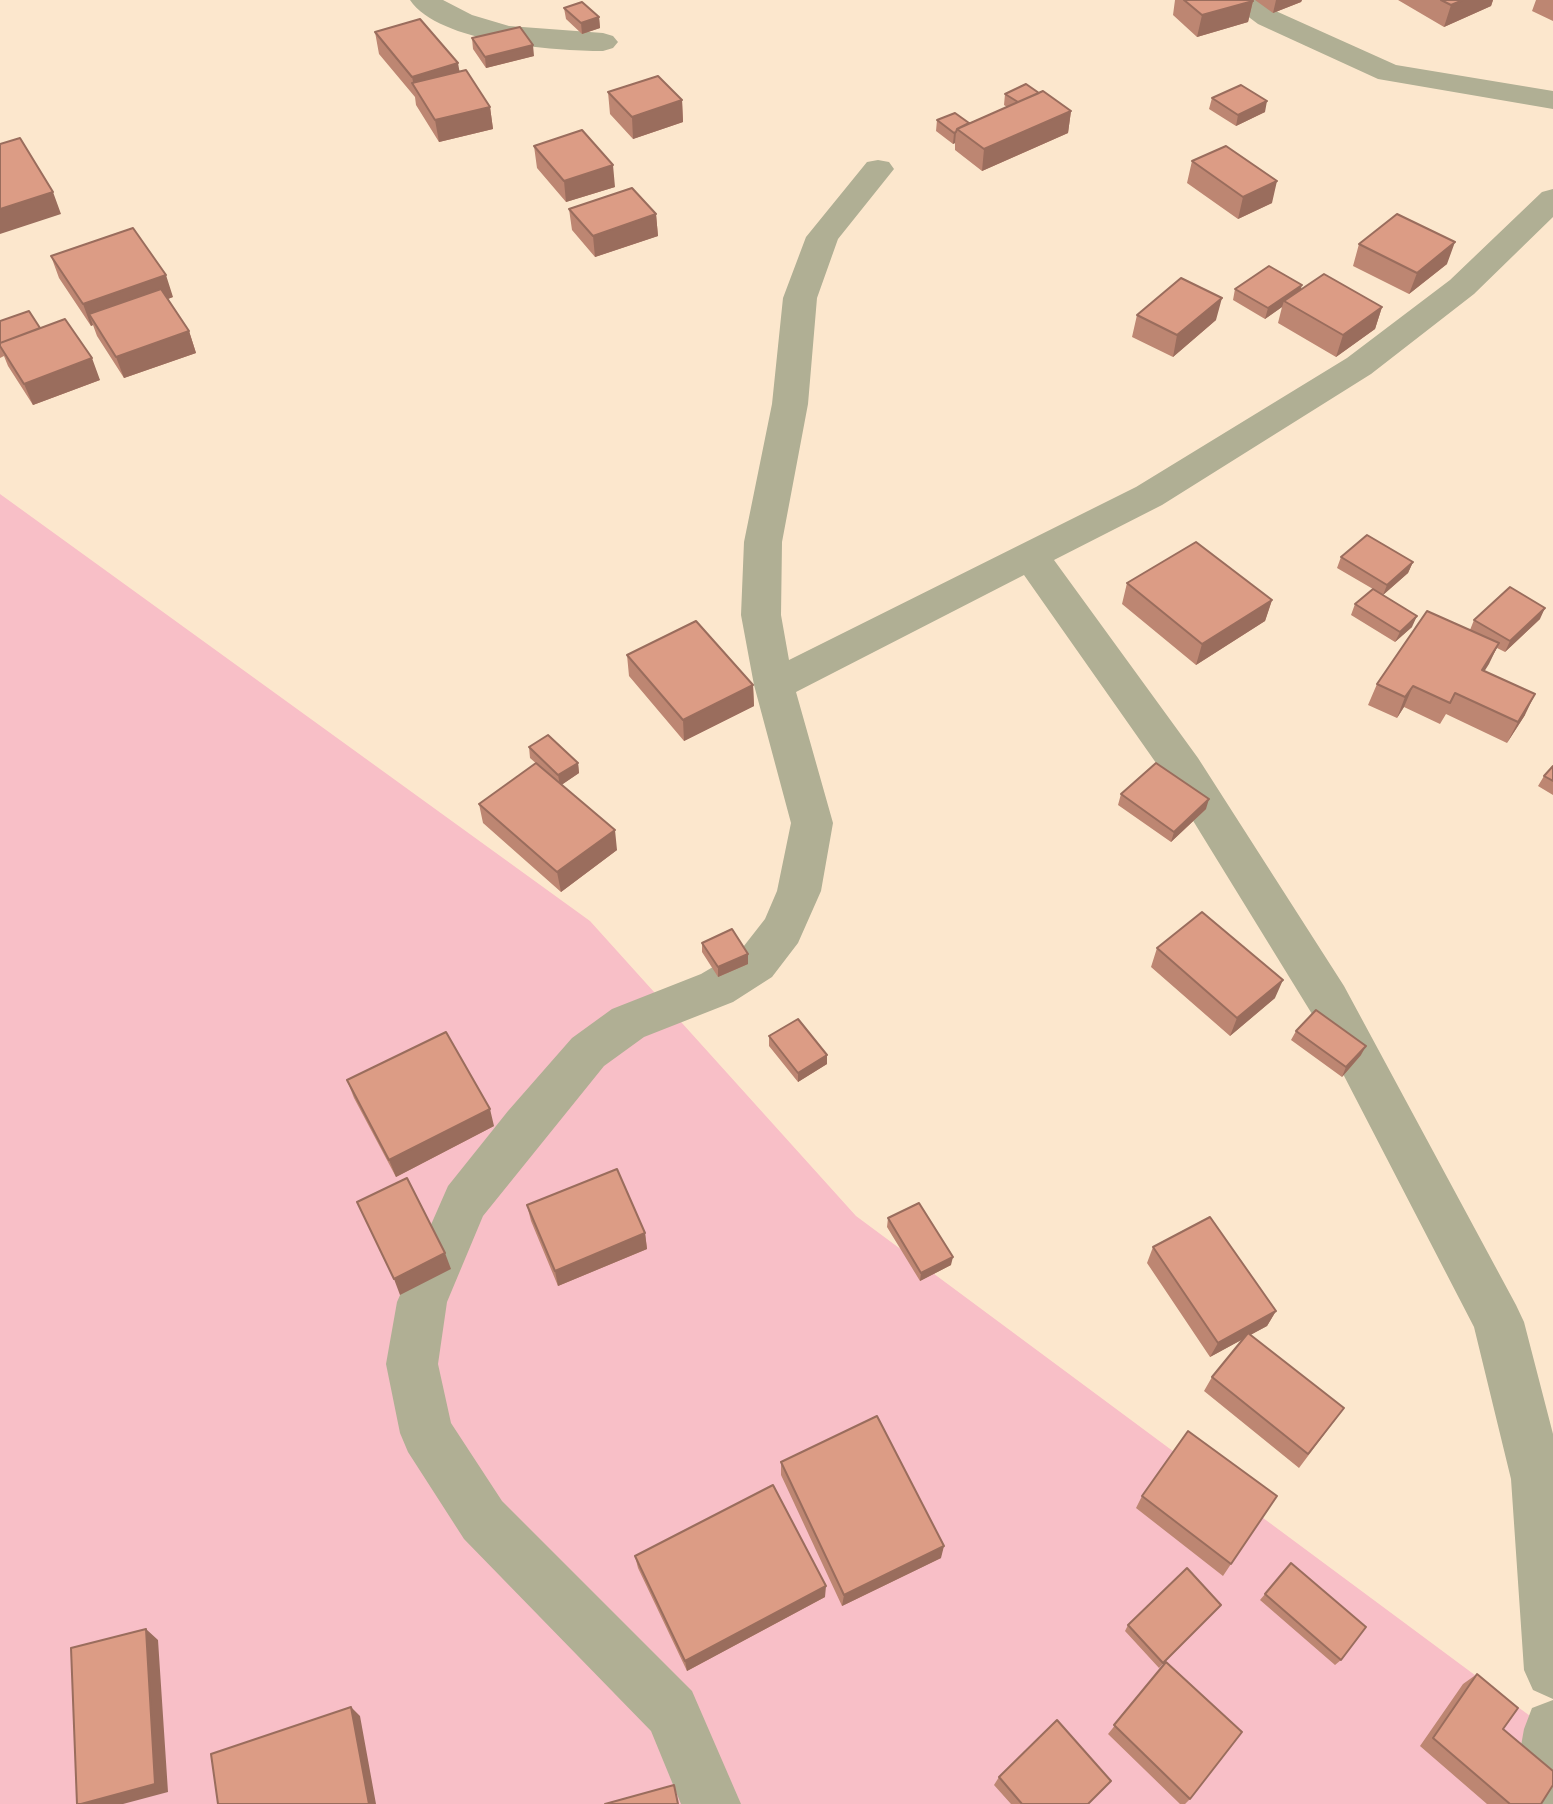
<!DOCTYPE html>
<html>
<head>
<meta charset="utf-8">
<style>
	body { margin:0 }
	canvas { display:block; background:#fce7cd }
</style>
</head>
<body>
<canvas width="1553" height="1804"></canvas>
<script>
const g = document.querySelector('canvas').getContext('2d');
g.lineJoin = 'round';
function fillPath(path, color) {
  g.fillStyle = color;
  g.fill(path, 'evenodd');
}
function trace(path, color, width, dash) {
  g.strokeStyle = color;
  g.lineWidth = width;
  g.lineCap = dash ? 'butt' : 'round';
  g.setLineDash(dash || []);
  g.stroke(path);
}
fillPath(new Path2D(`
	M0,494L590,921L856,1216L1553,1733V1804H0Z`), '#f8bfc7');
fillPath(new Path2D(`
	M410,0H443L472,15L509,26L603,33L613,36L618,42L613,48L603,51C555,51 439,43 410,0Z
	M1226,0H1260L1278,12L1396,65L1553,91V109L1378,79L1258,24Z
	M878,160L889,162L894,169L838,239L817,298L808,404L782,542L781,615L789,660L1136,487L1347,358L1450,280L1542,192L1553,189V217L1474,294L1371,374L1162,505L1054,560L1198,758L1344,986L1516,1305L1524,1322L1553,1434V1699L1533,1690L1524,1670L1511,1479L1474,1327L1312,1014L1168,780L1024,575L796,692L833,823L821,891L798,943L772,977L733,1002L644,1037L604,1066L483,1216L447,1302L438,1364L451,1423L502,1501L692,1691L741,1804H681L651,1731L464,1539L408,1452L400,1433L386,1364L397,1302L448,1186L508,1111L572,1038L612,1009L701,974L740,951L765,919L777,891L791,823L754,685L741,615L744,542L772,404L783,298L806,237L867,162Z
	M1553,1700V1804H1499L1517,1768L1524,1729L1532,1708Z`), '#b0af94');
fillPath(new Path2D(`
	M1175,0H1252L1253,1L1248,22L1197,37L1173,15Z
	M1255,0H1302L1301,2L1273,13Z
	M1398,0H1493L1491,6L1444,27Z
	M1536,0H1553V21L1532,11Z
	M564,8L599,17L600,28L582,34L566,19Z
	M375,32L460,71L490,107L493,129L439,142L416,105L415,97L379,54Z
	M472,38L534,56L486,68L473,49Z
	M608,92L682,100L683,122L633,139L610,114Z
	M1039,93L1071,111L1068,133L982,171L955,150V143L953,144L936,131L937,120L969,123L1007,107L1004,105L1005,94Z
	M1212,98L1265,112L1236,126L1209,109Z
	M534,146L615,187L566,202L537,168Z
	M1192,161L1272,203L1238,219L1187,183Z
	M569,209L656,214L658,236L595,257L572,230Z
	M1359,244L1447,264L1409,294L1353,266Z
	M51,256L173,297L168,299L189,331L196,353L124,378L97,336L93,325L91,326L59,278Z
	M1235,289L1300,290L1382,307L1375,329L1336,357L1278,323L1282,307L1265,319L1233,300Z
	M1137,315L1216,320L1173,357L1132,337Z
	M0,321L40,328L100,380L33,405L8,366L4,356L0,358Z
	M1341,557L1413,562L1408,573L1383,595L1412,627L1395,642L1351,615L1355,604L1373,589L1337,568Z
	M1127,583L1272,600L1265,621L1196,665L1122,604Z
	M1540,619L1505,652L1497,648L1484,671L1525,715L1507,743L1446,714L1440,724L1404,707L1397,718L1368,705L1377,684L1470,630L1474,620Z
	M627,655L753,685L754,706L684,741L629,676Z
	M529,747L578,763L579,773L561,785L617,850L561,892L483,823L479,804L539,766L530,758Z
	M1553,766V795L1538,786L1544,776Z
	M1121,794L1206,809L1171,842L1118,805Z
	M702,943L748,964L718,977L702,952Z
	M1157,948L1275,998L1230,1036L1151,967Z
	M1296,1031L1361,1055L1342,1077L1291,1040Z
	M769,1036L827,1064L798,1082L769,1046Z
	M347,1080L494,1126L396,1177L354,1098Z
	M527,1205L645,1233L647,1249L558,1286L531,1221Z
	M888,1218L951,1265L920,1281L887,1227Z
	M1153,1247L1276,1311L1267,1326L1250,1335L1344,1408L1299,1468L1204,1391L1212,1377L1243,1339L1210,1357L1147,1263Z
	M781,1462L941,1558L842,1606L781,1475Z
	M1142,1496L1231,1564L1223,1576L1136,1508Z
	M635,1556L825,1597L687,1671L638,1568Z
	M1291,1563L1341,1660L1335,1665L1260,1600Z
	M1221,1605L1159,1668L1125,1631L1128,1625Z
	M1166,1662L1190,1799L1185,1804H1180L1108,1734Z
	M1477,1674L1503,1729L1541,1804H1487L1420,1746L1463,1684Z
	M999,1777L1089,1804H1011L994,1785Z`), '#bd8672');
fillPath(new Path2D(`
	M1276,0H1302L1301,2L1273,13Z
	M1463,0H1493L1491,6L1444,27L1451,5Z
	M1253,1L1248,22L1197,37L1202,15Z
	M599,17L600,28L582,34L581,23Z
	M533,45L534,56L486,68L485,57Z
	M458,63L462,85L414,86L412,77Z
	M682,100L683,122L633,139L632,117Z
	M1267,101L1265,112L1236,126L1238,115Z
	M490,107L493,129L439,142L435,120Z
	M1071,111L1068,133L982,171L984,149Z
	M956,132L955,143L953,144L954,133Z
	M613,165L615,187L566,202L564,181Z
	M1277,181L1272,203L1238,219L1243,197Z
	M53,192L61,214L0,234V209Z
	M656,214L658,236L595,257L593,236Z
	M1455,242L1447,264L1409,294L1417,273Z
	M166,275L173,297L96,325L89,314L93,325L91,326L83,304Z
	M1302,285L1299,296L1284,301L1282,307L1265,319L1268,308Z
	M1222,298L1216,320L1173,357L1177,335Z
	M1382,307L1375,329L1336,357L1343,335Z
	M189,331L196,353L124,378L116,357Z
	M92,358L100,380L33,405L24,384Z
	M1413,562L1408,573L1383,595L1387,585Z
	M1272,600L1265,621L1196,665L1202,644Z
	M1545,608L1540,619L1505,652L1510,641Z
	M1417,616L1412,627L1395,642L1400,632Z
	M1499,643L1489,664L1472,691L1482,670Z
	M753,685L754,706L684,741L683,720Z
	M1413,686L1404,707L1397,718L1405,697Z
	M1535,694L1525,715L1507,743L1518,722Z
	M578,763L579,773L560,786L558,775Z
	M1209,799L1206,809L1171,842L1174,832Z
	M615,830L617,850L561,892L557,872Z
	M748,954V964L718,977V967Z
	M1283,980L1275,998L1230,1036L1237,1018Z
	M1366,1046L1361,1055L1342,1077L1346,1067Z
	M827,1055V1064L798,1082V1073Z
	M490,1109L494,1126L396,1177L389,1160Z
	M645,1233L647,1249L558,1286L555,1271Z
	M445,1253L451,1269L400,1295L394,1279Z
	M953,1257L951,1265L920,1281L921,1273Z
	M1276,1311L1267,1326L1210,1357L1218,1343Z
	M944,1546L941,1558L842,1606L844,1595Z
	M826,1586L825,1597L687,1671L685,1661Z
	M146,1629L158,1640L168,1792L123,1804H81Z
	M351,1707L360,1716L376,1804H369Z`), '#9a6d5d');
const building = new Path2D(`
	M1184,0H1252L1253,1L1202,15Z
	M1441,0H1463L1451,5Z
	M582,2L599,17L581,23L564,8Z
	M420,19L458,63L412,77L375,32Z
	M520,27L533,45L485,57L472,38Z
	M466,70L490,107L435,120L412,83Z
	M658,76L682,100L632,117L608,92Z
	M1026,84L1039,93L1018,102L1005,94Z
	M1241,85L1267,101L1238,115L1212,98Z
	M1043,91L1071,111L984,149L957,129Z
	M955,113L969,123L957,129L956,132L954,133L937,120Z
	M582,130L613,165L564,181L534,146Z
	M20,138L53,192L0,209V144Z
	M1226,146L1277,181L1243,197L1192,161Z
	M632,188L656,214L593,236L569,209Z
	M1397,214L1455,242L1417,273L1359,244Z
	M133,228L166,275L83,304L51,256Z
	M1269,266L1302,285L1268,308L1235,289Z
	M1324,274L1382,307L1343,335L1284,301Z
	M1181,278L1222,298L1177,335L1137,315Z
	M161,289L189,331L116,357L89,314Z
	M29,311L40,328L0,343V321Z
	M65,319L92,358L24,384L0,346V343Z
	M1367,535L1413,562L1387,585L1341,557Z
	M1196,542L1272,600L1202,644L1127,583Z
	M1510,587L1545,608L1510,641L1474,620Z
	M1373,589L1417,616L1400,632L1355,604Z
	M1427,611L1499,643L1482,670L1535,694L1518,722L1455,693L1450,703L1413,686L1405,697L1377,684Z
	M696,621L753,685L683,720L627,655Z
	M548,735L578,763L558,775L529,747Z
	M536,763L615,830L557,872L479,804Z
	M1156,763L1209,799L1174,832L1121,794Z
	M1553,766V781L1544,776Z
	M1202,912L1283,980L1237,1018L1157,948Z
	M732,929L748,954L718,967L702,943Z
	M1316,1010L1366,1046L1346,1067L1296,1031Z
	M798,1019L827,1055L798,1073L769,1036Z
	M446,1032L490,1109L389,1160L347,1080Z
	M617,1169L645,1233L555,1271L527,1205Z
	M407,1178L445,1253L394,1279L357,1202Z
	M919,1203L953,1257L921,1273L888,1218Z
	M1210,1217L1276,1311L1218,1343L1153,1247Z
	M1248,1333L1344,1408L1308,1454L1212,1377Z
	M877,1416L944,1546L844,1595L781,1462Z
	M1188,1431L1277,1496L1231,1564L1142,1496Z
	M773,1485L826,1586L685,1661L635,1556Z
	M1291,1563L1366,1627L1341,1660L1265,1594Z
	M1187,1568L1221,1605L1163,1663L1128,1625Z
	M146,1629L155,1784L81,1804H77L71,1648Z
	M1166,1662L1242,1732L1190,1799L1114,1725Z
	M1477,1674L1518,1708L1503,1729L1553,1771V1785L1541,1804H1510L1433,1738Z
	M351,1707L369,1804H218L211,1754Z
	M1057,1720L1111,1781L1088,1804H1022L999,1777Z
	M674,1785L678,1804H605Z`);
fillPath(building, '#dc9c85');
trace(building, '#9a6d5d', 2);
</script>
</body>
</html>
